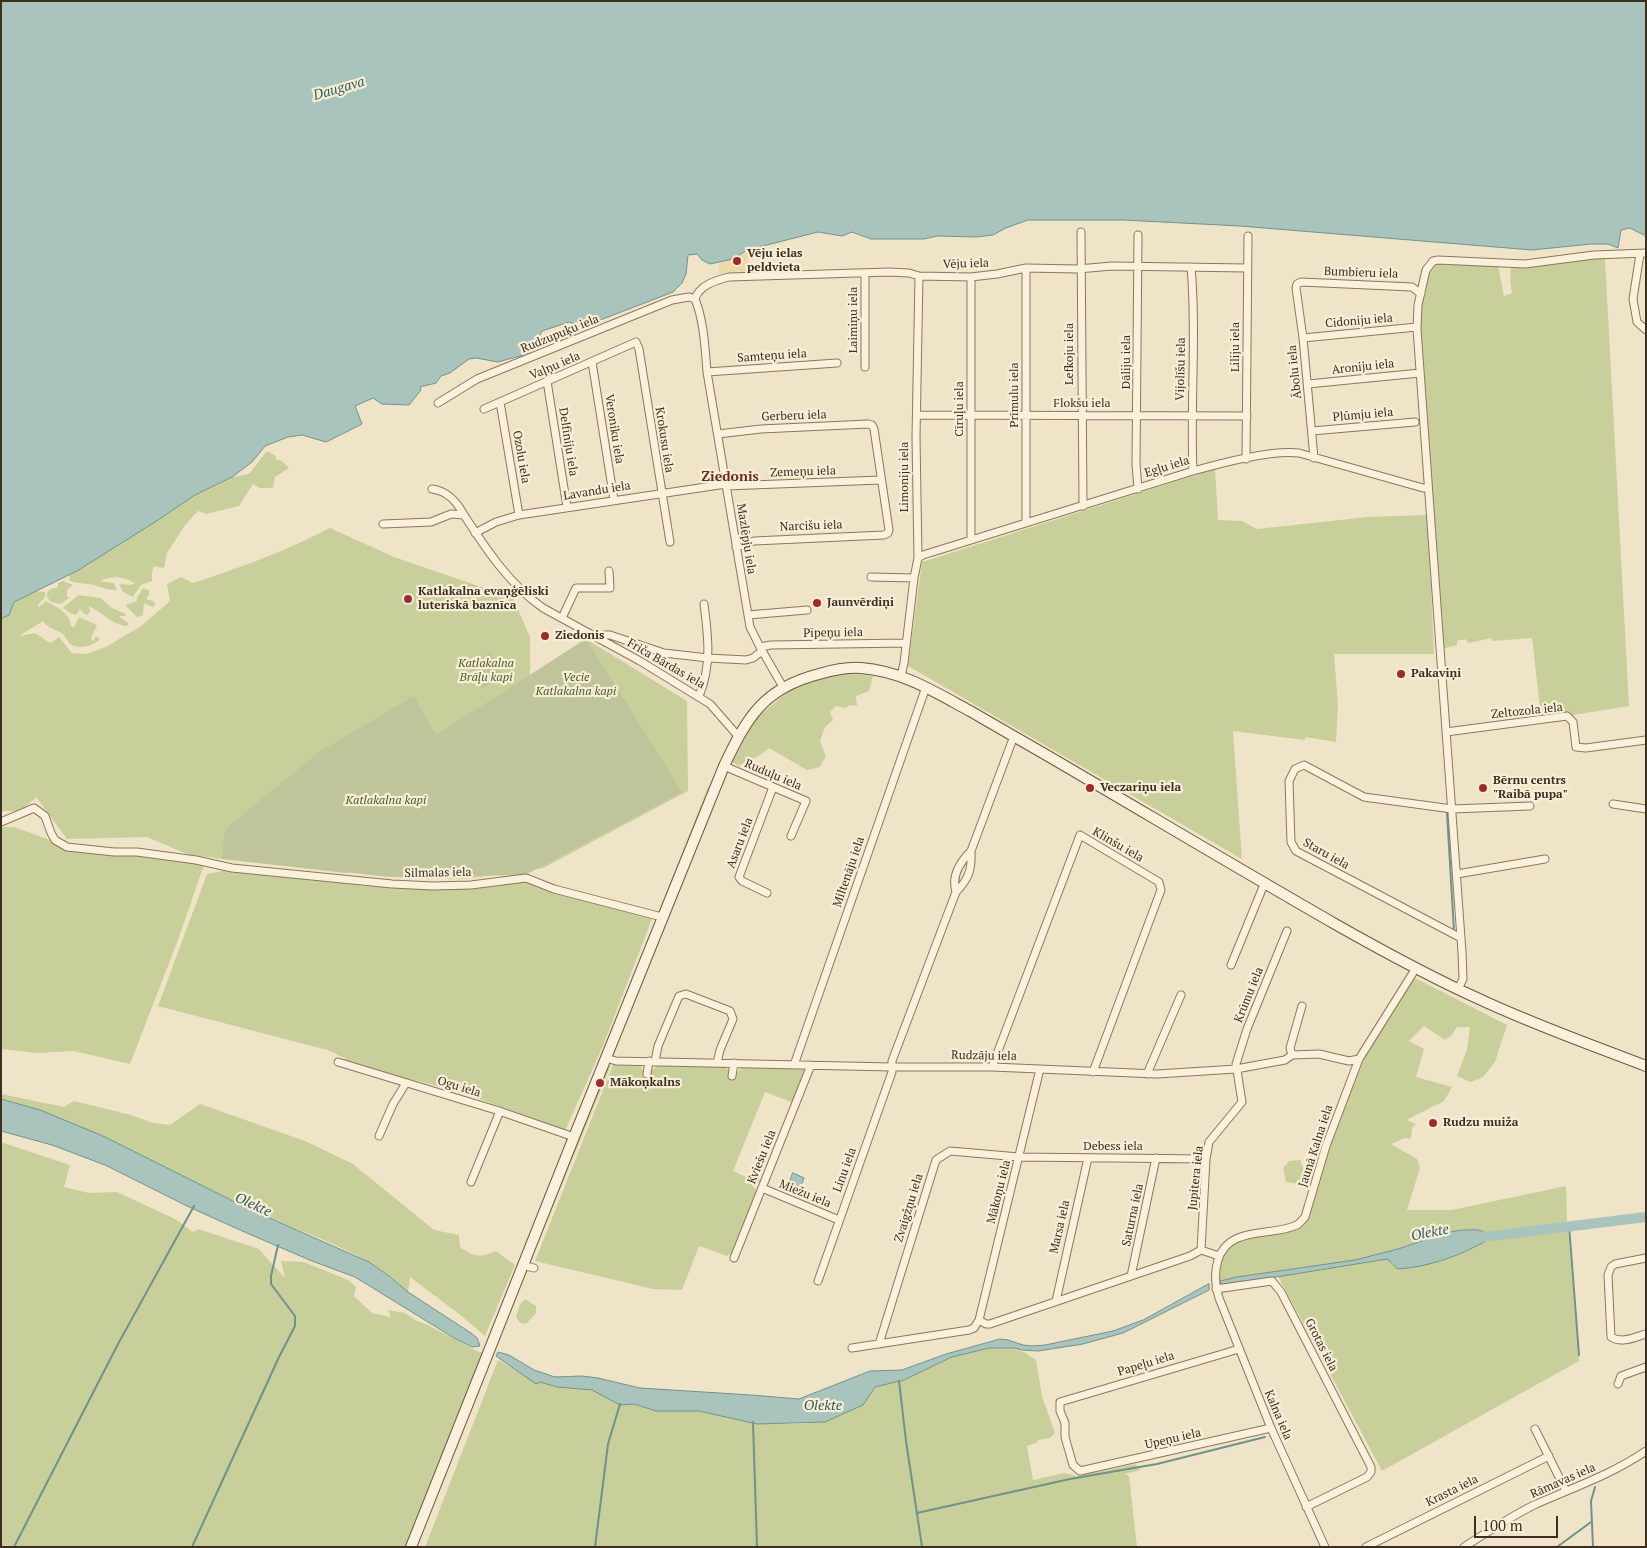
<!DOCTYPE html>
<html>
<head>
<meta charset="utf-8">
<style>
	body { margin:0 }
	#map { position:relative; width:1647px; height:1548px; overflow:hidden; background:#f0e4c8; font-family:"PT Serif",serif }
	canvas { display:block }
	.frame { position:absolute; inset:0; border:2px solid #3d2e20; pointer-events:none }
	.scale { position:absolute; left:1474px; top:1516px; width:84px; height:22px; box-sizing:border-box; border:2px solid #3d2e20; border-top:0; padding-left:6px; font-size:15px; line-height:18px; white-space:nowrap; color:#3d2e20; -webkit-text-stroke:4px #f7eed8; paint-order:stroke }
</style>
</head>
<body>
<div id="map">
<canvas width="1647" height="1548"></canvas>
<div class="frame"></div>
<div class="scale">100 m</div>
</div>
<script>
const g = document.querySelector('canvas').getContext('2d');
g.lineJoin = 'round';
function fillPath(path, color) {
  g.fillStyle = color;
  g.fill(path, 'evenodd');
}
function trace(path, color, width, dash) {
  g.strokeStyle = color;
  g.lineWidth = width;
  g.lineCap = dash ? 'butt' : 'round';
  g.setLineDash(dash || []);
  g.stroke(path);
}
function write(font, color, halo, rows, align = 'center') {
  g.font = font + ' "PT Serif",serif';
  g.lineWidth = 4.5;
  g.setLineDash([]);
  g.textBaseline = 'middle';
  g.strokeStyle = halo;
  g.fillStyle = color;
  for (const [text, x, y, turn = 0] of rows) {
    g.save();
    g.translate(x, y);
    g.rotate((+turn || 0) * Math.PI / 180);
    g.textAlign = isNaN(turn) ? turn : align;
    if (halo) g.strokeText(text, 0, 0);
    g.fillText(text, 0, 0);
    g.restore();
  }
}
fillPath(new Path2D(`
	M1603,256L1605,259L1629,706L1573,715L1564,714L1541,716L1532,638L1492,641L1491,638L1469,643L1465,639L1457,641V645L1442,649L1420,311C1424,293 1423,270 1442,261L1498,265L1504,296L1512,293L1510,279L1511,266Z
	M267,451L276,456L275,459L282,461L289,468L275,477L273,488H260L253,484L239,506L206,514L198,511L185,525L167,553L164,568L154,566L152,572V581L141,585L133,597L123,592L119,584L130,585L135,584C126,576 110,575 100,581L114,583L117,590C104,590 100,586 88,584C81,583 76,584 69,580L70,575L155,522L195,495L232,477L249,474Z
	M1215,469L1218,520L1242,521L1257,529L1367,517L1428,515L1434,654H1334L1338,704L1336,742L1305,737V740L1233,731L1242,859L908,666L922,562Z
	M330,528L394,557L513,598L530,637V675L586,639L687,701L688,791L543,868L465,879L406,878L372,872L344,873L189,855L147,837L67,839L36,797L21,811H1V619L9,615L14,602L36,591L45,592V597L38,605L39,607L46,601C58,608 69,612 71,626L74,627L79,617L97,625L91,638L93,641L96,636L100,639C94,646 78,650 70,644C67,641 66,637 63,634C56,629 48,629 43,621L19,636L35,633L50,643L59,637L72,653L86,654L106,647L141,626L170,601L167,584L181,577L193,583C240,568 286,551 330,528Z
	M63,581L73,585L67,590V597H70L61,604L51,602L47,597C47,589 51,589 58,587V583Z
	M143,588L149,590V594L146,599L153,601L156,605L152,607L144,603L143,615L137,617L125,605L137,601V596L139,595Z
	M78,595L101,598L112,608L126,614L125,616H119L129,624L126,626C111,624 102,612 89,606L90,612L87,615L83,613L80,609L76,615L70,613L63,608Z
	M848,673L873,676L869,691L856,696L857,706L849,705L846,708L836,706L830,712L833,720L825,727L820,741L826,756L820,767L807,770L769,748C760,757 750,759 739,766L732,762L748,732L759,716L794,686L821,678Z
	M708,787H710L662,909L659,911Z
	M1,827H14L55,842L123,855L157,857L204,865L178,940L130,1064L73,1051L38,1053L1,1049Z
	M222,871L355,883L361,886L399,887L527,881L545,889L652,919L602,1048L565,1131C524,1115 483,1099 441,1087C412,1079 381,1073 351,1065L345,1058L327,1050L158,1006L207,874Z
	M1413,977L1507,1025L1495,1062L1483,1077L1470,1082L1457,1076L1467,1049L1470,1027H1457L1451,1036L1445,1040L1424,1026L1409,1041L1424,1049L1416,1077L1452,1087L1444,1101L1406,1120L1416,1124L1412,1128L1411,1139L1405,1138L1391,1144L1417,1159L1420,1168L1407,1210H1452L1566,1186L1567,1224L1486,1233C1467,1220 1418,1243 1398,1249C1340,1268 1277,1268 1217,1281L1222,1256L1229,1247L1242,1237L1294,1228L1309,1215L1325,1157L1354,1078L1368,1048Z
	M611,1065L531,1260L530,1256L607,1068Z
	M613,1065L640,1066L644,1073L650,1075L651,1071L657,1066L725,1067L729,1071V1076L735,1078L739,1070L743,1068L799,1069L804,1070L806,1077L794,1103L765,1092L733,1171L755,1181L762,1178L761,1182L755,1183L753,1186L758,1193L734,1251L727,1256L699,1246L682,1290L653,1289L535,1261Z
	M1,1094L64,1107L74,1101L131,1115L153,1123L170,1125L200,1104L305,1141L353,1164L434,1230L459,1235L460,1247C474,1257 480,1258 496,1251L515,1265L485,1336L459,1314L410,1277L408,1292C396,1281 384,1271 369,1262C331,1240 287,1227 248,1208C166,1169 88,1125 1,1099Z
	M1,1142L70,1165L64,1187L89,1193L117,1192L177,1220L193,1232L198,1229L259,1249L285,1278L281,1261L304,1262L348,1280L356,1287L354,1296L372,1313L391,1317L388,1310L405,1313L417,1321L428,1325L477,1351L484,1353L406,1547H1Z
	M1300,1160L1307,1177L1300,1184L1286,1182L1283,1168L1289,1161Z
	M1568,1227L1579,1361L1382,1471L1278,1276L1387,1259L1393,1265L1438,1262L1471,1249L1486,1241Z
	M525,1299L536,1306V1313L526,1324L520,1323L516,1317L520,1304Z
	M989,1348C1013,1348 1017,1346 1036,1360L1042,1396L1055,1433L1050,1438L1038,1440V1442L1027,1446L1033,1480L1064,1473L1076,1476L1136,1464L1140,1470L1125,1474L1129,1476L1137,1547H425L498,1360L530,1378L557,1387L592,1390L620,1405L634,1404L656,1411H699L757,1424H796L825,1422L863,1405L875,1387L904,1380L952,1357Z`), '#c9cf9b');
fillPath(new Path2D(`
	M747,250L750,274H743L740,271L719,274V263L733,259Z`), '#ecd9a5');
fillPath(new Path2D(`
	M586,639L682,792L525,875L390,877L222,859L225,829L319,752L414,696L436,735Z
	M490,653L504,676L482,688L469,666Z`), '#bfc49a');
const water = new Path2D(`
	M1,1H1646V236L1630,228L1621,230L1618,248L1608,244H1591L1532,250L1240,226L1123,220H1028L1006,228L993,235L976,237L937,236L924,239H871L852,232L842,236L818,232L747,250L733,259L710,264L702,260L697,254L688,255L686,274L682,283L673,292L582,327L569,322L542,331L533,349L527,354L498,362L476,358L469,359L450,373L441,376L436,383L420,387L421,390L409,405L382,404L373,398L355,406L362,424L326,442L302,435L288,437L265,446L252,462L232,477L195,495L155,522L77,571L14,602L9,615L1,619Z
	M1,1099L40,1110L103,1136L249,1209L369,1262L389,1276L408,1292L471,1333L477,1338L480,1346L472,1347L454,1338L355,1277L312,1261L249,1234L189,1207L105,1165L52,1145L1,1131Z
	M793,1173L804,1178L798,1194L787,1189Z
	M1462,1230C1472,1230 1490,1227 1486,1241C1459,1256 1429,1267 1398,1269L1387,1259L1221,1286L1220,1281L1237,1277L1355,1260L1398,1249L1445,1233Z
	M1209,1284V1290L1123,1333L1083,1344L1038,1351L1022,1350L1015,1348H989L952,1357L904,1380L875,1387L863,1405L825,1422L757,1424L699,1411H656L634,1404L620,1405L592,1390L557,1387L540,1382L536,1384L496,1356L498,1352L509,1355L534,1370L555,1377L582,1376L598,1378L640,1388L751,1395L799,1399L870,1371L902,1370L946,1354L1000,1339L1008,1340L1023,1345L1032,1346L1045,1345L1113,1331L1143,1320Z`);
fillPath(water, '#a9c4bc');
trace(water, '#6f938a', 1);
trace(new Path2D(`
	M1447,813L1454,931
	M1569,1225L1579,1355
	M899,1381L906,1441L922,1547
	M753,1422L757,1547
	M917,1513L1070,1479L1157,1464L1265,1437
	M14,1547L118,1344L194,1206
	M192,1547L279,1357L295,1326V1316L271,1284V1276L278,1245
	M595,1547L608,1444L620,1404
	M1557,1547L1591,1522
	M1593,1547L1591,1501L1595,1487`), '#6f938a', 2);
trace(new Path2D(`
	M1476,1238L1646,1217`), '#a9c4bc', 10);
const minor = new Path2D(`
	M1081,232L1083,506
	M1640,254L1633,299L1637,322L1646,330
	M1191,267C1197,335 1190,403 1193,471
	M695,299C699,285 717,280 729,277L889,272L909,273L919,276L971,277L997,274L1026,268L1078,269L1112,266L1247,268
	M695,299C704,321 705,348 707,372L750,627L760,647L783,687
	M1303,338L1417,327
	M592,362L614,500
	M865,367V274
	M707,372L837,363
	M547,381L567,507
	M1308,384L1420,373
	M500,402L519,515
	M438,403L477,379L672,300L689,297L695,299
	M484,409L636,342L639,349L670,542
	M917,415L1247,416
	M1312,431L1415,422
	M718,434L761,429L868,424L872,425L874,429L889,530L888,533L884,535L754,541L736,547
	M1314,458L1303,338L1296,288L1297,284L1301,282L1412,287L1421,294
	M1246,459L1248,236
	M726,486L881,480
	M432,489C448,491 457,502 464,515
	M1138,489L1136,464L1138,235
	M1026,522V268
	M383,524L431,522L451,514L464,515C486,549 509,584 543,608L640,661L710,704L738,736
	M475,533L496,522L519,515L726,484
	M971,540V277
	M918,558L923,555L1193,471C1222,463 1270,450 1299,453L1423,488H1428
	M871,577L914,578
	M748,615L807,610
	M562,618L576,588H610L609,571
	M599,639L604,635H610L664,653L708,658L746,660L753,658L762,651
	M760,647L771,645L906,643
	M901,676L904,663L914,578L918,558L916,437L919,276
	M699,696C712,666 708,635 704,604
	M1446,732L1567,716L1573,722L1576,747L1586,748L1646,740
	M724,766L806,801L791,836
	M1613,804L1646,809
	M1,822L34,808L45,816L51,833L55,840L67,847L114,852H137L196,860L232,868L392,884L433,886L471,885L526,878L554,889L662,917
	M1457,874L1545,859
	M956,892C951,876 960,862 971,851L1014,736
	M767,893L742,881L739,877L773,787
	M1461,938L1296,851L1291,842L1289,781L1295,769L1304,765L1364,797L1452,809L1530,806
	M1231,965L1265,882
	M1458,989L1463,979L1462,952L1417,329L1418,305L1426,270L1433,261L1438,260L1525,264L1594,255L1646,253
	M1292,1055L1290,1048L1302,1006
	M606,1058L616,1061L892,1067H992L1157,1074L1236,1069L1285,1060L1292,1055L1319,1054L1349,1061L1359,1059
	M655,1061L658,1046L679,996L686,994L730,1011L733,1019L720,1050L717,1063
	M338,1062L496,1110L574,1137
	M794,1065L926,687
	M992,1067L1080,835L1159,882L1161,890L1093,1072
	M647,1074L649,1061
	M1147,1074L1181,995
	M732,1076L734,1063
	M379,1136L393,1104L406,1083
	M471,1182L500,1111
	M762,1188L839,1220
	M1201,1250L1206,1159L1209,1142L1242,1102L1236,1064L1247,1029L1287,931
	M1201,1250L1219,1256
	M734,1258L811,1065
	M1646,1258L1615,1264L1611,1267L1608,1275L1611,1337C1622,1344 1635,1337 1646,1334
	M522,1265L534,1268
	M1131,1276L1156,1158
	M818,1281L892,1072V1061L956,892C969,879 972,869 971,851
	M1216,1289L1272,1281L1281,1292L1371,1467V1472L1367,1477L1306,1507
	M1056,1301L1088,1158
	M979,1320L986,1324H990L1190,1256L1201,1250
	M879,1344L936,1160L950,1151L1019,1157L1206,1159
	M852,1348L969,1330L974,1328L979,1320L1040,1069
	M1239,1349L1060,1402V1411L1065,1423V1437L1073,1465L1080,1471L1271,1428
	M1618,1384L1621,1376L1646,1367
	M1535,1429L1566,1491
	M1325,1547L1271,1428L1219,1298C1215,1285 1214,1273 1218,1260C1229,1225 1272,1237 1297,1225C1300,1223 1302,1220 1305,1217L1326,1146L1359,1059L1416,968
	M1366,1547L1549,1456
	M1464,1547C1487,1532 1510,1517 1534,1505C1572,1488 1611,1475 1646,1451`);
const secondary = new Path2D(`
	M411,1547L574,1137L724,766C747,717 764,688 819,674C833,670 847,667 861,668C902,671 935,692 970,711C996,726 1022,741 1048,756C1144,812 1239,869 1335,924C1381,950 1428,976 1477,998C1532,1024 1589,1044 1646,1066`);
trace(minor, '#8d765c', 9);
trace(secondary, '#6f573f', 12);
trace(minor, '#faf1dc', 7);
trace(secondary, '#faf1dc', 10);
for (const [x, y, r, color] of [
	[737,261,5,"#9e2a2b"],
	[408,599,5,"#9e2a2b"],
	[817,603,5,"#9e2a2b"],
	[545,636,5,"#9e2a2b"],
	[1401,674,5,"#9e2a2b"],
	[1090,788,5,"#9e2a2b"],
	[1483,788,5,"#9e2a2b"],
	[600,1083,5,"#9e2a2b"],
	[1433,1123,5,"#9e2a2b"]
]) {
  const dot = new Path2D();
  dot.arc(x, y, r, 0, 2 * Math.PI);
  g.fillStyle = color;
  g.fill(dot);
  trace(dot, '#f7eed8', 2);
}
write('bold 12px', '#3d2e20', '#f7eed8', [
	["Vēju ielas",747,254],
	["peldvieta",747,268],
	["Katlakalna evaņģēliski",418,592],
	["luteriskā baznīca",418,606],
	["Jaunvērdiņi",827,603],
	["Ziedonis",555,636],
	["Pakaviņi",1411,674],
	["Bērnu centrs",1493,781],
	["\"Raibā pupa\"",1493,795],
	["Veczariņu iela",1100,788],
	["Mākoņkalns",610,1083],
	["Rudzu muiža",1443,1123]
], 'left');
write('12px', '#3d2e20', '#f7eed8', [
	["Vēju iela",966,264,-2],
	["Bumbieru iela",1361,273,2],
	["Laimiņu iela",854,320,-90],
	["Cidoniju iela",1359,321,-5],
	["Rudzupuķu iela",560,334,-22],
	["Liliju iela",1236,347,-90],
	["Lefkoju iela",1070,354,-90],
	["Samteņu iela",772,356,-4],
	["Dāliju iela",1127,362,-90],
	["Vaļņu iela",555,366,-23],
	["Aroniju iela",1363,367,-6],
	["Vijolīšu iela",1181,369,-89],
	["Ābolu iela",1295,372,-96],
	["Prīmulu iela",1015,395,-90],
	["Flokšu iela",1082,404],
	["Cīruļu iela",960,409,-90],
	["Plūmju iela",1363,415,-5],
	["Gerberu iela",794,416,-2],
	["Veroniku iela",614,429,81],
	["Krokusu iela",664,440,81],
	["Delfīniju iela",568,442,81],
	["Ozolu iela",521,457,80],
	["Egļu iela",1167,467,-17],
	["Zemeņu iela",803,472,-2],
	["Limoniju iela",905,477,-90],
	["Lavandu iela",597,491,-9],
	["Narcišu iela",811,526,-2],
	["Mazlēpju iela",746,539,81],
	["Pīpeņu iela",833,633,-1],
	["Friča Bārdas iela",666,664,30],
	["Zeltozola iela",1527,711,-6],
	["Ruduļu iela",773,775,23],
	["Asaru iela",740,843,-69],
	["Klinšu iela",1118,845,30],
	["Staru iela",1326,854,29],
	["Miltenāju iela",849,872,-71],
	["Silmalas iela",438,873,-1],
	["Krūmu iela",1249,995,-68],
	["Rudzāju iela",984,1056,1],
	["Ogu iela",459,1087,17],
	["Jaunā Kalna iela",1316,1146,-72],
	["Debess iela",1113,1147],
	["Kviešu iela",762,1157,-68],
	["Linu iela",845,1170,-70],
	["Jupitera iela",1196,1178,-84],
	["Mākoņu iela",999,1192,-76],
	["Miežu iela",805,1194,22],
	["Zvaigžņu iela",909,1208,-73],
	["Saturna iela",1133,1215,-78],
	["Marsa iela",1060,1227,-77],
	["Grotas iela",1321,1345,63],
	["Papeļu iela",1146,1364,-17],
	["Kalna iela",1278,1415,67],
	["Upeņu iela",1173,1439,-13],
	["Rāmavas iela",1563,1481,-24],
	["Krasta iela",1452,1491,-26]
]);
write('italic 12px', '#4d5a26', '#f7eed8', [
	["Katlakalna",486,664],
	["Brāļu kapi",486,678],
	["Vecie",576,678],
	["Katlakalna kapi",576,692],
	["Katlakalna kapi",386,801]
]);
write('italic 14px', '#2f5d5a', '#f7eed8', [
	["Daugava",339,89,-16],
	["Olekte",253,1205,25],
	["Olekte",1430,1233,-11],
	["Olekte",823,1406]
]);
write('bold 14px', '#6b2e1e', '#f7eed8', [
	["Ziedonis",730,477]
]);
</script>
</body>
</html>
